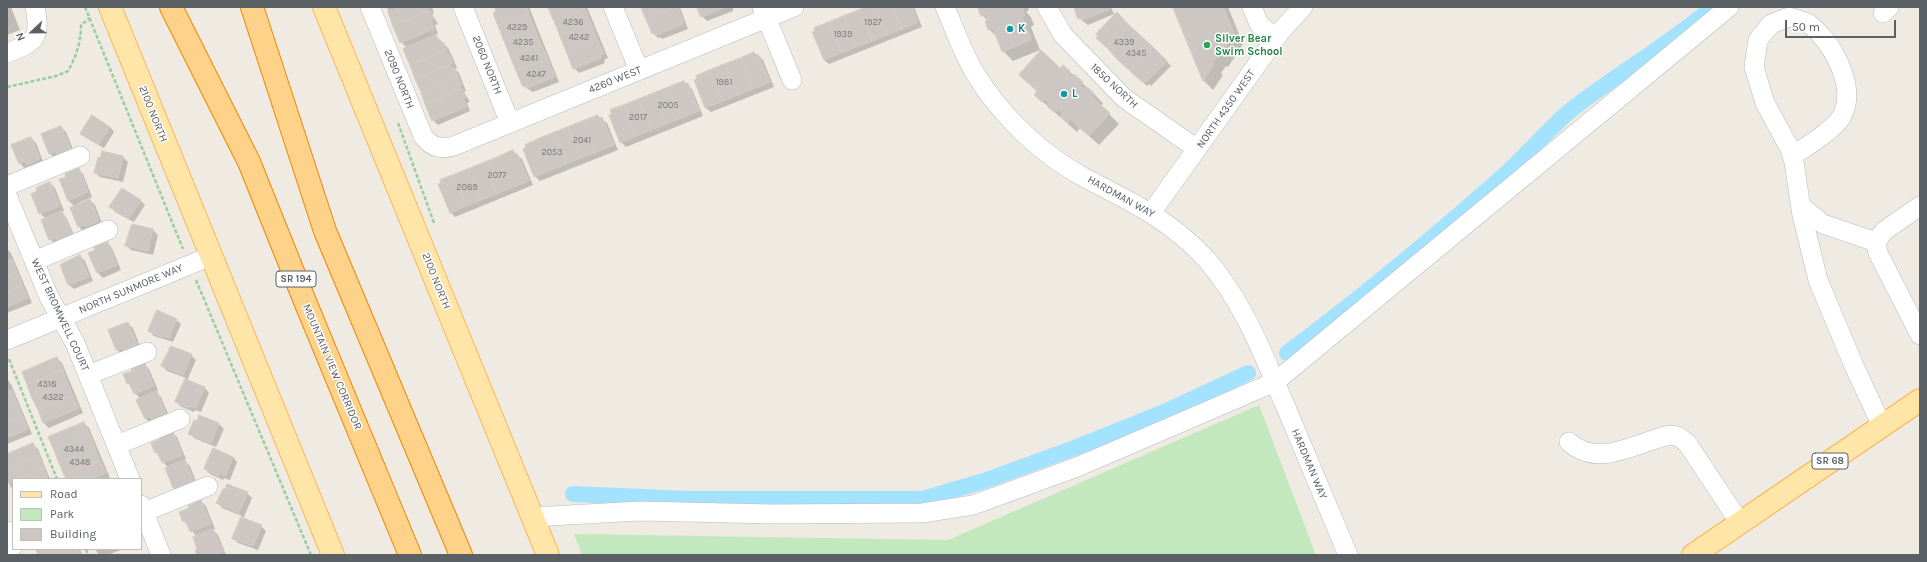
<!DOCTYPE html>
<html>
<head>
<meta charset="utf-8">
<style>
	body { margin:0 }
	#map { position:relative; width:1927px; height:562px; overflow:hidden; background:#efebe3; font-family:Karla,sans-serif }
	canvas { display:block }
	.frame { position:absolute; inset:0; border:8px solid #5b6065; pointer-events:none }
	.legend { position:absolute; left:12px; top:478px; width:130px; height:72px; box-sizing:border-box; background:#fff; border:1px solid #bdbfc1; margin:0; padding:5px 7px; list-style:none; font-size:12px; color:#5b6065 }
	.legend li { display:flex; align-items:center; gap:8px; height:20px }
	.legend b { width:20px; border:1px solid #bdbfc1 }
	.north { position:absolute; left:12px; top:12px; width:40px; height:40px; -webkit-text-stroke:3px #fff; paint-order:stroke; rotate:248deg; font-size:11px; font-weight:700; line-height:16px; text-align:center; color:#5b6065 }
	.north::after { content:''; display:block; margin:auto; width:14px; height:18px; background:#5b6065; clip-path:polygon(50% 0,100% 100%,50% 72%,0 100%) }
	.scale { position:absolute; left:1785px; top:20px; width:111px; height:18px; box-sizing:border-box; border:2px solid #5b6065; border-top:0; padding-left:5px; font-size:12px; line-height:14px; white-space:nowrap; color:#5b6065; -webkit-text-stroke:3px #fff; paint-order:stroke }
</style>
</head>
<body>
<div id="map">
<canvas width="1927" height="562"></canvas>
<div class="frame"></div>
<ul class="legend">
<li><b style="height:5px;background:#ffe5a8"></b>Road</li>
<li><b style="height:11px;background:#c3e8be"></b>Park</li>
<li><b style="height:11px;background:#ccc7c2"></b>Building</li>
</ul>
<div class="north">N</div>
<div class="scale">50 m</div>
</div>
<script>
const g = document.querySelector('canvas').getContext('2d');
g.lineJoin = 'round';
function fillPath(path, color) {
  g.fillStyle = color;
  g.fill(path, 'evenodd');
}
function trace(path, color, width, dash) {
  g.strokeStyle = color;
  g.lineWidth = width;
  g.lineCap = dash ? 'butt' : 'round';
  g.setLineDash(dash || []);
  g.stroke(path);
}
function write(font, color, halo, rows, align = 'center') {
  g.font = font + ' Karla,sans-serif';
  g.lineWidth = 3;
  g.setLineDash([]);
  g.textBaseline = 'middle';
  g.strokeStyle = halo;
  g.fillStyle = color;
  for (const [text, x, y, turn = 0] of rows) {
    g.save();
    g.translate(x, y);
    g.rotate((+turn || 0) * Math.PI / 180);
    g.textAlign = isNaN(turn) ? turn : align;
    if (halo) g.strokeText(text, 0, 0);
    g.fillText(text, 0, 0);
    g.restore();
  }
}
fillPath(new Path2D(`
	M1259,405L1316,555H582L574,534L948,540Z`), '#c3e8be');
fillPath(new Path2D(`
	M7,7H11L20,30L7,35Z
	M387,7H432L434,13L432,14L438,24L435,25L438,34L435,35L448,48L453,58L457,68L455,69L459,73L466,91L464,92L470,102L467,103L470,111L438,125L433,120L404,49L407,48L401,42Z
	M501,7H529L559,82L533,92L523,86Z
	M549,7H587L608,58L604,60L605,63L579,73L574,68Z
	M642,7H680L688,29L662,39L660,37L658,38L653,33Z
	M698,7H733V11L707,21L702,16Z
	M868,7H914L922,27L829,64L824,60Z
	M979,7H1028L1029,10L1026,12L1031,17L1034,25L1031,27L1040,50L1013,61L1003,51L998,38L989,29L988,21L982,15Z
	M1075,7H1111L1114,14L1088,25L1079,18Z
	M1228,7L1243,44L1228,67L1226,66L1221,73L1223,75L1213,90L1204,81L1174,8Z
	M1117,14L1171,66L1151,86L1149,84L1147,86L1098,38Z
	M758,55L763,60L774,87L711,112L706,108L695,81Z
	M1063,66L1092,92L1103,103L1101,106L1119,124L1099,145L1080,128L1077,132L1035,95Z
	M684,82L692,89L703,116L626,147L621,142Z
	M598,116L607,123L618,150L540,181L535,176L527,148Z
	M61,127L66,132L75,154L55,158L50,154Z
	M110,127L114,132L104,148L86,138L82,134Z
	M31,138L36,143L44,164L32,169L29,166L24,168L20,163Z
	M513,152L522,159L533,185L455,217L450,212Z
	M123,157L128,162L123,182L100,177L95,173L101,159Z
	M79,170L83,174L92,197L78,203L79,205L90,200L95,205L103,226L83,231L79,227L75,207L69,201L61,180Z
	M50,183L55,188L64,211L62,212L66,217L76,239L55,244L50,239L46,219L40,213Z
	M140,200L145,205L134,222L115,212L111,207Z
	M132,226L153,230L158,235L153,255L131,250L126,245Z
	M108,243L112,248L121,270L103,278L98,273L90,253Z
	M7,249L11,253L32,303L7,313Z
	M80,256L85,261L93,281L74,289L69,285L62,266Z
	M176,320L181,324L173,342L154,336L149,331Z
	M128,324L133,328L141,349L122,354L117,350L110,331Z
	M191,355L196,360L187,381L205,388L209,393L201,412L195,410L194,412L180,406L176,401L186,378L167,371L162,366Z
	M57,358L62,363L83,413L49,428L44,423L23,373Z
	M144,364L149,369L158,390L156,392L161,397L170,418L150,423L145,418L140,399L128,383L133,371Z
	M7,379L11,384L32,434L7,444Z
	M200,416L219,424L224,429L216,447L194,438L189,433Z
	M84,423L89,428L110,478L67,479Z
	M172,433L177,437L186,459L184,460L190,466L198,487L179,493L174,488L166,469L168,468L156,452Z
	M33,444L38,449L50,479H13V492L7,478V455Z
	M233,457L237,462L230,480L224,478L223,480L210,474L205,469Z
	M247,493L252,498L243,519L261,526L266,531L258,550L238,543L233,538L242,516L222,508L218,503Z
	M201,501L206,506L215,529L213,530L218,535L226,555H198L197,537L184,521L190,509Z
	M37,549H80L82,555H39Z
	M95,549H123L108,555H99Z`), '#0003');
trace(new Path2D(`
	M1287,353C1361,298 1432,239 1502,177C1526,156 1547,130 1571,110C1617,74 1668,45 1713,7
	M573,494L691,499H922L984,481L1077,447L1162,413L1248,373`), '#a3e3ff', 16);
const building = new Path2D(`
	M400,7H430V8L427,9V12L393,26L388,12Z
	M499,7H527L529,14L498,26L493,13L496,11L495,9Z
	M548,7H585V8L554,21Z
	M641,7H675L646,19Z
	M675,7H678L684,24L657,35L655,32L652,34L646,19Z
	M697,7H726L701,17Z
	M865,7H875L887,35L872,41L859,10Z
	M875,7H893L902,29L887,35Z
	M893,7H912L918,22L902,29Z
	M978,7H1022L1025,15L1022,17L1031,40L1002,52L993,28L988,30L985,21L988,20L986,14L981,16Z
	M1074,7H1109L1110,9L1082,20L1081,18L1078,19Z
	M1173,7H1223L1234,34L1218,58L1216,57L1212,63L1214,64L1203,81Z
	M585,8L591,23L560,36L554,21Z
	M859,10L872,41L856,47L844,16Z
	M430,11L434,19L431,20L434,29L400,43L393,26Z
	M1117,12L1129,25L1107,48L1096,38L1098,36L1096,34Z
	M529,14L535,29L504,41L498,26Z
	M844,16L856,47L841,53L829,22Z
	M829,22L841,53L824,60L812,32L815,31L814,28Z
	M591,23L597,39L566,51L560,36Z
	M1129,25L1141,36L1118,60L1107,48Z
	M535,29L541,44L510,56L504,41Z
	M436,35L440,43L443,42L447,50L410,65L403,49Z
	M1141,36L1153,47L1130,71L1118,60Z
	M597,39L604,54L600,55L601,58L573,69L566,51Z
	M541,44L548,59L516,71L510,56Z
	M1153,47L1167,61L1146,82L1143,80L1142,82L1130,71Z
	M1041,50L1060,68L1063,65L1070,71L1068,73L1072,77L1074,74L1083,82L1080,85L1085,89L1087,87L1094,93L1092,97L1110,113L1089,136L1070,119L1067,123L1060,116L1063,114L1058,109L1055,113L1047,106L1050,103L1045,99L1042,102L1034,95L1037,91L1019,75Z
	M444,51L445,54L448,52L453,63L415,79L410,65Z
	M754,52L756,55L758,54L770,82L753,89L741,58Z
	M741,58L753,89L738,95L725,64Z
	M548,59L555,77L527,88L526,85L523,87L516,71Z
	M725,64L738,95L723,101L710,70Z
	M450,65L451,68L454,67L458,77L421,92L415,79Z
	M710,70L723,101L705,108L694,80L697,79L696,76Z
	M458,77L462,86L458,87L459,90L425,104L421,92Z
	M684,81L685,84L688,83L699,111L681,118L669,87Z
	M669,87L681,118L666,124L654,93Z
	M462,89L466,97L463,98L466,107L432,121L425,104Z
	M654,93L666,124L651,130L639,99Z
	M639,99L651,130L636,136L624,105Z
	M624,105L636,136L620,143L609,115L612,114L610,110Z
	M92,115L110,127L99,144L80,134Z
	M598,115L599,118L602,117L614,145L596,152L583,121Z
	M583,121L596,152L581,158L568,127Z
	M61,126L71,149L57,155L55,151L49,154L41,134Z
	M568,127L581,158L566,164L553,133Z
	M553,133L566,164L551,170L538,139Z
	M31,137L40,159L27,165L25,161L19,164L11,145Z
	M538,139L551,170L534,177L523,149L526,148L525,145Z
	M513,150L515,154L517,153L529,181L511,188L498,157Z
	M102,151L123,156L118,178L94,173L98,157L100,158Z
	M498,157L511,188L496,194L483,163Z
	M483,163L496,194L481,200L468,169Z
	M79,168L88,192L68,201L59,179L66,177L65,174Z
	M468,169L481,200L466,206L453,175Z
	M453,175L466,206L450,213L438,184L441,183L440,180Z
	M50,182L60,206L39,214L31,194L37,191L36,188Z
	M122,188L141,200L129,218L109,207Z
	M90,199L99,221L85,227L84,225L78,227L70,208Z
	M62,211L72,234L57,240L56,237L49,240L41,220Z
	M132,224L153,229L148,251L125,246Z
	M108,242L117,265L97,273L88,253L95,250L94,247Z
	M80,255L89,277L68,285L60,265Z
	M12,259L17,272L7,276V261Z
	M17,272L22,285L7,292V276Z
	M22,285L28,298L7,307V292Z
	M157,310L177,319L169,338L162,336V337L148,331Z
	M128,322L137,344L123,350L122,348L116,350L108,330Z
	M171,346L192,354L183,375L161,366Z
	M57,357L63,370L27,385L22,372Z
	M145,363L154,386L134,394L129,383L127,384L123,374L132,371L131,368Z
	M63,370L68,383L32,398L27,385Z
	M185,379L205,387L196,408L190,406L189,408L175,402Z
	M68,383L73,396L38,410L32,398Z
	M12,390L17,403L7,408V392Z
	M157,391L166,413L151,419L150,416L145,419L136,400Z
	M73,396L79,408L43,423L38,410Z
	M17,403L23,416L7,423V408Z
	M199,415L219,423L211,443L188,434L194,420L197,421Z
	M23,416L28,429L7,438V423Z
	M84,422L90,435L54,450L48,437Z
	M173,431L182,455L162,463L157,452L155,453L151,443L160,439L159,437Z
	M90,435L95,448L59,463L54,450Z
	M33,443L39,456L7,469V454Z
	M95,448L100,461L64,475L59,463Z
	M213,448L233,457L225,476L219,473L218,476L204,469Z
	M39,456L44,468L19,479H13V481L8,483L7,469Z
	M185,460L194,482L173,488L165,468Z
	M100,461L106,473L92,479H66L64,475Z
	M44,468L48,479H19Z
	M227,484L248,492L239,513L216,503L223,489H225Z
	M201,500L211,524L190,532L186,521L183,522L179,512L189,508L188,506Z
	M241,517L262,525L253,546L232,539Z
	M213,529L223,552L215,555H197L195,550L197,549L193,537Z
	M36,549H69L55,555H38Z
	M69,549H78L80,555H55Z`);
fillPath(building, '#ccc7c2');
trace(building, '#d4cbc1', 1);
const minor = new Path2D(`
	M370,7L423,136C431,147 441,150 454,146L794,7
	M463,7L510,123
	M613,7L639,70
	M762,7L792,80
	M945,7C955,30 963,54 976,75C1002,117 1041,154 1085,178C1131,202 1171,220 1207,260C1244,303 1263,354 1285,405C1306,455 1327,505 1348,555
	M1047,7L1063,35L1124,98L1197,149
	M1252,7L1259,24L1275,39
	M1883,13L1889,7
	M7,53C36,42 41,38 35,7
	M1792,156C1807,146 1833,131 1842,116C1857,87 1833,42 1809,24C1804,21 1795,19 1789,17L1771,24L1758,40L1754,67L1765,103L1790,149L1794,162L1802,215L1818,280L1854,366L1882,426
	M7,186L80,156
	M7,195L49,297L75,343L130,479
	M1801,206L1823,224L1876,242
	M1920,206L1884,231L1876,242L1878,253L1920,335
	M1151,213L1281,31L1303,7
	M34,261L108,230
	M7,340L211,256
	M88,375L147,352
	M1569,442C1595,465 1624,449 1653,440C1661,437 1668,434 1677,436C1680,437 1684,441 1687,443L1740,523
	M117,445L180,419
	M141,505L161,555
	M144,512L208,486
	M532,517L640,511L772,514L922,513L973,505L1077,467L1275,382L1729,7
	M7,531L13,546`);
const major = new Path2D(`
	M110,7L333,555
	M324,7L548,555
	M1693,555L1920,400`);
const highway = new Path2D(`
	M171,7L249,162L306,304L410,555
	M252,7L325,231L461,555`);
trace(minor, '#b6babe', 20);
trace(major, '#fab451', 24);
trace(highway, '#f28600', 24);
trace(new Path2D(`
	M85,7L183,249
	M7,87L56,76L68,71C76,57 81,42 81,25L90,18
	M398,123L434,223
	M196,280L311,555
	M9,359L57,479
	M86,549L88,555`), '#99cfa0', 2.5, [4, 2]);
trace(minor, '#fff', 19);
trace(major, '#ffe5a8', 22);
trace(highway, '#ffd28a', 22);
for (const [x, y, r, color] of [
	[1010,29,4,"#0f9aa8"],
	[1207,45,4,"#2e9e5b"],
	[1064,94,4,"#0f9aa8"]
]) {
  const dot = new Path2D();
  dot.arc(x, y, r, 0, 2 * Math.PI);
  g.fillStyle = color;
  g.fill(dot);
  trace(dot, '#fff', 1.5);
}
write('9px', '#777a7c', null, [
	["4236",573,22],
	["1927",873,22],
	["4229",517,27],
	["1939",843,34],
	["4242",579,37],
	["4235",523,42],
	["4339",1124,42],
	["4345",1136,53],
	["4241",529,58],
	["4247",536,74],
	["1981",724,82],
	["2005",668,105],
	["2017",638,117],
	["2041",582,140],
	["2053",552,152],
	["2077",497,175],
	["2089",467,187],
	["4318",47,384],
	["4322",53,397],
	["4344",74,449],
	["4348",80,462]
]);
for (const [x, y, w] of [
	[296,279,40],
	[1830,461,36]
]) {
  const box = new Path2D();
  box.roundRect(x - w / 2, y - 8, w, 16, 3);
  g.fillStyle = '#fff';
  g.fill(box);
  trace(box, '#5b6065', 1);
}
write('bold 10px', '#5b6065', null, [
	["SR 194",296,279],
	["SR 68",1830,461]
]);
write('bold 11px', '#0d838f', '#fff', [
	["K",1018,29],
	["L",1072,94]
], 'left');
write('bold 11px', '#27864d', '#fff', [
	["Silver Bear",1215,39],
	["Swim School",1215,52]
], 'left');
write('11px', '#5b6065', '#fff', [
	["2060 NORTH",487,65,68],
	["2090 NORTH",399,79,68],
	["4260 WEST",615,80,-22],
	["1850 NORTH",1114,86,43],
	["NORTH 4350 WEST",1226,109,-55],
	["2100 NORTH",153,114,68],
	["HARDMAN WAY",1121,197,29],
	["2100 NORTH",436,281,68],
	["NORTH SUNMORE WAY",131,289,-23],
	["WEST BROMWELL COURT",60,315,65],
	["MOUNTAIN VIEW CORRIDOR",332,367,67],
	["HARDMAN WAY",1309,464,67]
]);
</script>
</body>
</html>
